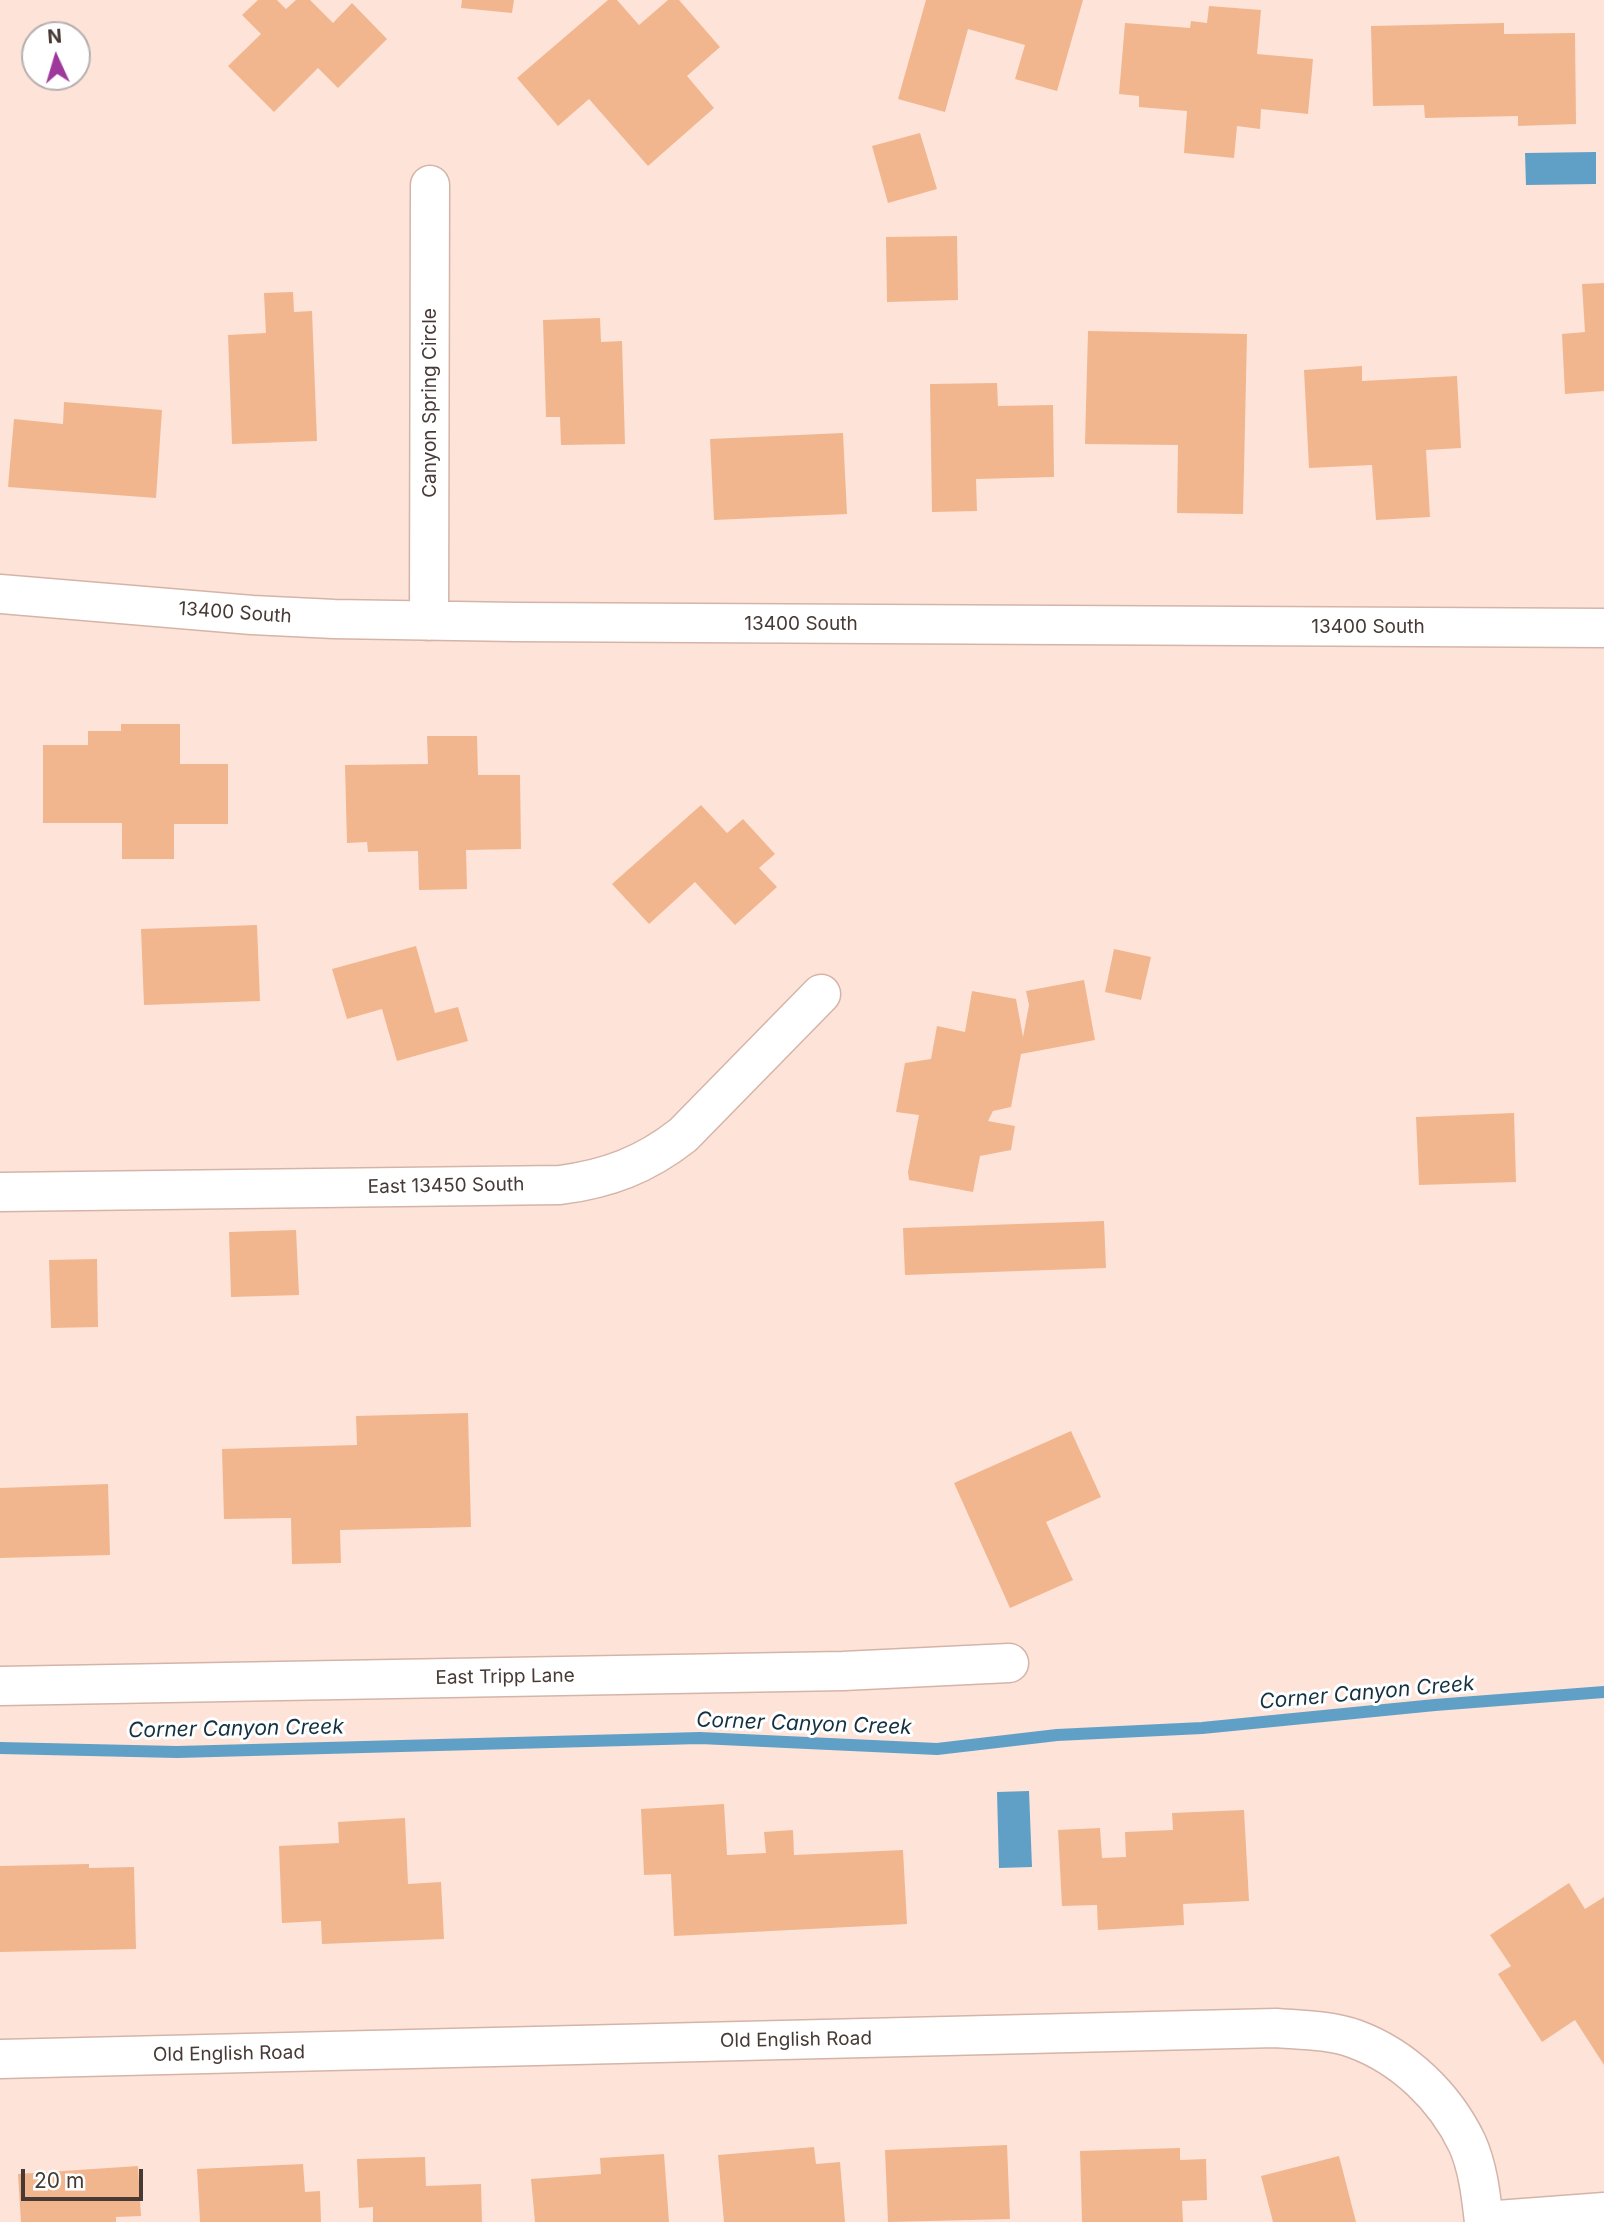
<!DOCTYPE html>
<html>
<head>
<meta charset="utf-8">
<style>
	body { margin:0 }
	#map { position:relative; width:1604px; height:2222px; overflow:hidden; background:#fee3d9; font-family:Inter,sans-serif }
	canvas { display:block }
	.north { position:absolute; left:21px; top:21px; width:70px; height:70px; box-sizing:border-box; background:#fff; border:2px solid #b5b0ae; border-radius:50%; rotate:356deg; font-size:19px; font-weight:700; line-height:28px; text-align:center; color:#473a35 }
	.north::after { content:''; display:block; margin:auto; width:24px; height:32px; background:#9f389b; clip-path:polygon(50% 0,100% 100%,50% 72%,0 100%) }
	.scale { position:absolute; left:21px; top:2169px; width:122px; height:32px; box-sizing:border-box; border:4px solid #473a35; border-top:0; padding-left:9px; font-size:21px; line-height:24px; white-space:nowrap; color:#473a35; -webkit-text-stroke:5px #fff; paint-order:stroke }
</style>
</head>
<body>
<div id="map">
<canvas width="1604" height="2222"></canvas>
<div class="north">N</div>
<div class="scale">20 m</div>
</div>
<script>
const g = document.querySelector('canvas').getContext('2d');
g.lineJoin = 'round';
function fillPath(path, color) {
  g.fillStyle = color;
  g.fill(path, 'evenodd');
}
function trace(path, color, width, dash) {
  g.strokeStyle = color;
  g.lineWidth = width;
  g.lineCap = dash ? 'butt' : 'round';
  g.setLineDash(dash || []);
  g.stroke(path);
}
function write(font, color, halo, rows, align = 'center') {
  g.font = font + ' Inter,sans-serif';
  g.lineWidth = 6;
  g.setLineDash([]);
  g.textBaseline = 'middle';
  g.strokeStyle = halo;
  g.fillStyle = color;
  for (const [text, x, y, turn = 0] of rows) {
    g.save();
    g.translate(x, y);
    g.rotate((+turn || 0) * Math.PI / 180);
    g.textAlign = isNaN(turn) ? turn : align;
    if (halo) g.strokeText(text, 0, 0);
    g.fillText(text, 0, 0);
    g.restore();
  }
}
fillPath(new Path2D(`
	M1596,152V184L1526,185L1525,153Z
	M1029,1791L1032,1867L999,1868L997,1792Z`), '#61a0c6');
trace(new Path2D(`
	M0,1748L177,1752L700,1738L937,1749L1057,1735L1202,1728L1435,1705L1604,1692`), '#61a0c6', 12);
fillPath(new Path2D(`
	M258,0H277L286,9L296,0H310L333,23L352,3L387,39L338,88L318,68L274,112L228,66L261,34L242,15Z
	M462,0H514L512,13L461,8Z
	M608,0H617L639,25L668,0H679L720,47L687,76L714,108L648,166L589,99L558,126L517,78Z
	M926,0H1083L1057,91L1015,79L1025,45L968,29L945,112L898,99Z
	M1209,6L1261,10L1257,54L1313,59L1308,114L1261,109L1260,129L1237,126L1234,158L1184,153L1187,111L1139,107V96L1119,94L1125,23L1190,28L1191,21L1207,23Z
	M1504,23V34L1575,33L1576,124L1518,126V116L1425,118L1424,105L1373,106L1371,26Z
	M920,133L937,189L888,203L872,146Z
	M957,236L958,300L887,302L886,237Z
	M1604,283V391L1565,394L1562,334L1585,332L1582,284Z
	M293,292L294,312L312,311L317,441L232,444L228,335L266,333L264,293Z
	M600,318L601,342L622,341L625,444L561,445L560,417H546L543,320Z
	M1088,331L1247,334L1243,514L1177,513L1178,445L1085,444Z
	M1362,366V381L1457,376L1461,448L1426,450L1430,517L1376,520L1372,465L1309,468L1304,370Z
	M997,383L998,406L1053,405L1054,477L976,479L977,511L932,512L930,384Z
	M64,402L162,410L156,498L8,487L14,419L63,424Z
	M843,433L847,514L714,520L710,439Z
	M121,724H180V764H228V824H174V859H122V823H43V745H88V731H121Z
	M427,736H477L478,775H520L521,849L466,850L467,889L419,890L418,851L368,852L367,842L347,843L345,765L428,764Z
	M701,805L727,833L743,819L775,854L759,868L777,887L735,925L695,882L649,924L612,884Z
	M257,925L260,1001L144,1005L141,929Z
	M416,946L435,1013L458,1007L468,1041L397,1061L382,1009L347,1019L332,969Z
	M1114,949L1151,957L1141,1000L1105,992Z
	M1084,980L1095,1040L1021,1054L1011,1107L993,1111L988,1121L1015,1126L1011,1150L980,1156L973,1192L909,1180L908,1172L919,1115L896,1112L905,1063L931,1059L937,1026L965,1032L972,991L1016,999L1023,1037L1029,1005L1026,991Z
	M1514,1113L1516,1182L1419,1185L1416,1117Z
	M1104,1221L1106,1268L905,1275L903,1228Z
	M296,1230L299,1295L231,1297L229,1232Z
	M97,1259L98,1327L51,1328L49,1260Z
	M468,1413L471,1527L340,1530L341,1563L292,1564L291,1518L224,1519L222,1449L357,1445L356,1416Z
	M1071,1431L1101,1497L1046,1522L1073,1580L1010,1608L954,1483Z
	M108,1484L110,1555L0,1558V1488Z
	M724,1804L727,1855L766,1853L764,1832L793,1830L794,1855L903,1850L907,1924L674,1936L671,1874L644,1875L641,1809Z
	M1244,1810L1249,1901L1183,1904L1184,1925L1098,1930L1097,1905L1062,1906L1058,1830L1100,1828L1102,1858L1126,1857L1125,1832L1173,1830L1172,1813Z
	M405,1818L408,1884L441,1882L444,1939L322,1944L321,1921L282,1923L279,1846L339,1843L338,1822Z
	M89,1864V1868L134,1867L136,1949L0,1952V1866Z
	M1569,1883L1585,1909L1604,1897V2065L1575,2020L1542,2042L1498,1974L1511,1966L1490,1935Z
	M1007,2145L1010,2219L888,2222L885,2150Z
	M814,2147L816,2164L840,2162L845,2222H724L718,2155Z
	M1180,2148V2160L1206,2159L1207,2200L1182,2201L1183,2222H1082L1080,2151Z
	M664,2154L669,2222H535L531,2179L601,2174L600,2158Z
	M1339,2156L1356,2222H1273L1261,2176Z
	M425,2157L426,2186L481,2184L482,2222H373V2207L359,2208L357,2159Z
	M303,2164L305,2192L320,2191L321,2222H200L197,2169Z
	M138,2166L141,2216L116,2217V2222H21L18,2174Z`), '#f1b68e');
const minor = new Path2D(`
	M0,594L252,615L334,619L516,622L1604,628
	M429,621L430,185
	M0,1192L560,1185C607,1179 645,1165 683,1135L821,994
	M0,1686L843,1671L1009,1663
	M0,2059L1276,2028C1302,2030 1331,2030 1355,2039C1404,2057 1445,2097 1467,2143C1478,2167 1481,2196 1484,2222
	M1484,2221L1604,2212`);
trace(minor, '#d5b4a8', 41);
trace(minor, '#fff', 38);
write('19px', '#473a35', '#fff', [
	["Canyon Spring Circle",430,403,-90],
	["13400 South",235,613,4],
	["13400 South",801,624],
	["13400 South",1368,627],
	["East 13450 South",446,1186,-1],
	["East Tripp Lane",505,1677,-1],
	["Old English Road",796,2040,-1],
	["Old English Road",229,2054,-1]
]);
write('italic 21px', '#143142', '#fff', [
	["Corner Canyon Creek",1367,1693,-5],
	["Corner Canyon Creek",804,1724,2],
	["Corner Canyon Creek",236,1729,-1]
]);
</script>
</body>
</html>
